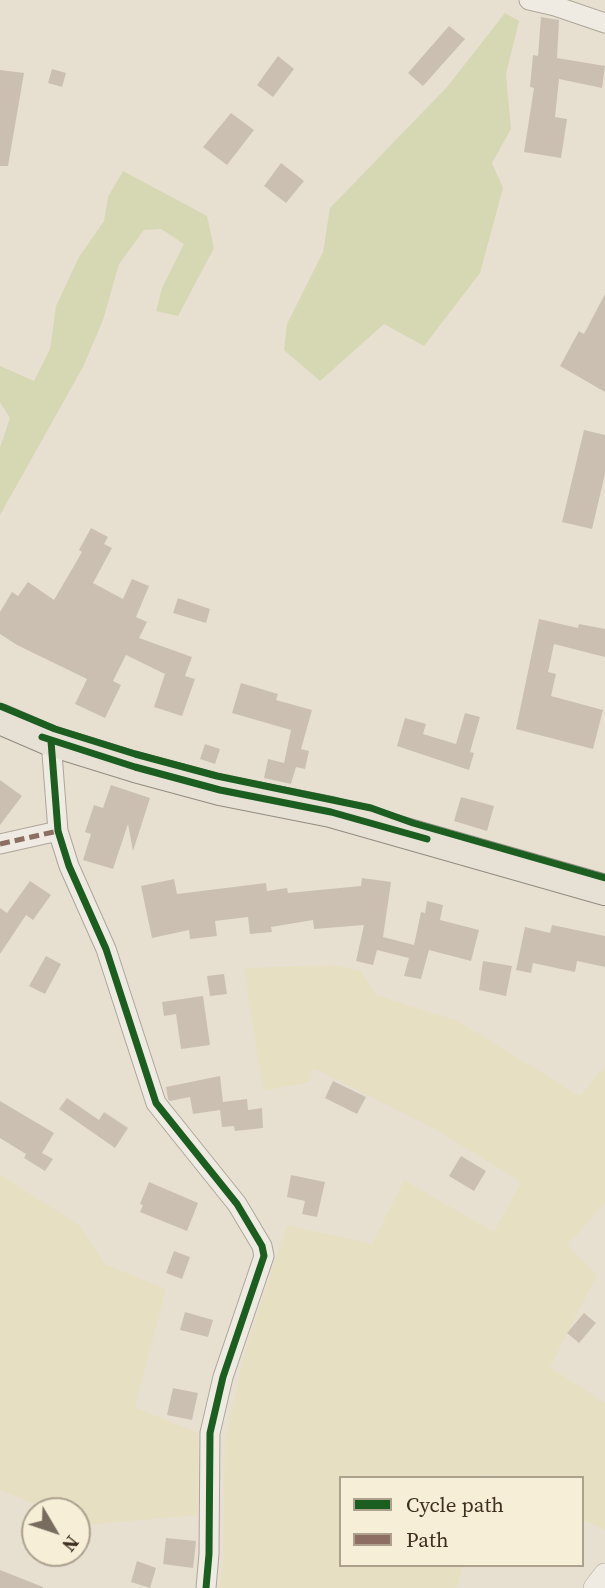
<!DOCTYPE html>
<html>
<head>
<meta charset="utf-8">
<style>
	body { margin:0 }
	#map { position:relative; width:605px; height:1588px; overflow:hidden; background:#e7e0d1; font-family:"Source Serif 4",serif }
	canvas { display:block }
	.legend { position:absolute; left:339px; top:1476px; width:245px; height:91px; box-sizing:border-box; background:#f7eed8; border:2px solid #ada18e; margin:0; padding:9px 12px; list-style:none; font-size:21px; color:#3d2e20 }
	.legend li { display:flex; align-items:center; gap:14px; height:35px }
	.legend b { width:35px; border:2px solid #ada18e }
	.north { position:absolute; left:21px; top:1497px; width:70px; height:70px; box-sizing:border-box; background:#f7eed8; border:2px solid #ada18e; border-radius:50%; rotate:129deg; font-size:19px; font-weight:700; line-height:28px; text-align:center; color:#3d2e20 }
	.north::after { content:''; display:block; margin:auto; width:24px; height:32px; background:#786c5e; clip-path:polygon(50% 0,100% 100%,50% 72%,0 100%) }
</style>
</head>
<body>
<div id="map">
<canvas width="605" height="1588"></canvas>
<ul class="legend">
<li><b style="height:9px;background:#1b5e20"></b>Cycle path</li>
<li><b style="height:9px;background:#8d6e63"></b>Path</li>
</ul>
<div class="north">N</div>
</div>
<script>
const g = document.querySelector('canvas').getContext('2d');
g.lineJoin = 'round';
function fillPath(path, color) {
  g.fillStyle = color;
  g.fill(path, 'evenodd');
}
function trace(path, color, width, dash) {
  g.strokeStyle = color;
  g.lineWidth = width;
  g.lineCap = dash ? 'butt' : 'round';
  g.setLineDash(dash || []);
  g.stroke(path);
}
fillPath(new Path2D(`
	M336,965L361,971L376,995L458,1021L580,1096L605,1065V1203L568,1245L597,1275L550,1367L605,1403V1530L582,1519V1478H498L491,1474L490,1478H341V1565H463L457,1588H219L223,1563L225,1440L244,1356L287,1225L372,1244L404,1180L494,1232L521,1182L433,1128L313,1068L309,1082L263,1091L244,968Z
	M0,1174L80,1226L105,1264L166,1289L135,1407L198,1433L197,1515L86,1525L77,1521V1511H52L0,1490Z`), '#e6dfc2');
fillPath(new Path2D(`
	M505,13L519,21L506,74L511,129L492,163L503,188L480,273L424,346L384,324L320,381L284,350L287,324L323,252L330,208L447,87Z
	M123,171L207,216L214,248L178,316L156,311L162,288L184,244L161,229L144,230L119,264L103,320L83,367L0,515V448L10,418L0,402V366L34,381L50,349L56,306L79,257L104,221L108,197Z`), '#d6d7b3');
fillPath(new Path2D(`
	M541,17L559,20L557,58L605,66L602,88L559,79L555,117L567,119L561,158L524,152L534,88L530,87L533,55L538,56Z
	M449,26L465,39L423,86L408,73Z
	M278,56L294,69L273,97L257,85Z
	M52,69L66,73L62,87L48,83Z
	M0,70L24,73L8,166H0Z
	M231,113L254,130L227,165L203,147Z
	M281,163L304,181L286,203L264,186Z
	M605,294V392L560,366L579,331L584,334Z
	M584,430L605,435V474L592,529L562,522Z
	M91,528L108,537L104,544L112,548L93,583L123,599L132,579L149,586L136,617L147,622L139,638L192,657L185,676L195,679L182,716L154,707L165,674L126,655L113,681L121,685L105,718L75,704L87,679L17,645L0,634V612L12,592L18,596L28,582L54,600L82,552L79,550Z
	M178,598L210,609L206,623L173,613Z
	M539,619L578,628L579,624L605,629V657L554,644L548,672L556,674L551,696L603,710L593,749L516,729Z
	M241,683L278,694L276,700L312,710L301,749L309,751L305,769L296,767L291,784L264,778L268,759L284,763L291,730L232,713Z
	M465,713L480,717L470,752L474,753L469,770L397,746L405,718L426,724L423,734L456,744Z
	M205,744L220,749L215,764L200,759Z
	M0,780L22,796L0,825Z
	M111,785L150,798L133,851L128,824L113,869L83,860L91,834L85,832L94,805L103,808Z
	M461,797L494,806L487,831L454,821Z
	M362,878L391,882L383,937L414,945L421,912L425,913L427,901L443,905L440,920L479,930L471,961L429,950L421,979L404,976L409,958L377,950L373,965L356,961L364,925L314,929L313,920L271,927L272,932L250,934L248,917L215,921L217,936L190,939L189,930L152,938L141,886L174,879L177,894L266,883L267,891L287,888L288,893L361,886Z
	M30,881L51,895L33,920L26,915L0,954V908L7,913Z
	M552,925L605,936V967L577,961L575,972L533,963L531,973L516,970L525,927L550,933Z
	M46,956L61,964L45,994L29,986Z
	M483,961L512,966L506,996L479,990Z
	M224,974L227,994L210,996L207,976Z
	M203,996L210,1045L181,1049L176,1014L164,1016L162,1002Z
	M220,1076L223,1102L247,1099L248,1110L262,1108L263,1128L235,1131L234,1126L222,1127L220,1110L193,1114L190,1097L170,1101L168,1099L166,1087Z
	M333,1081L366,1097L357,1114L325,1098Z
	M67,1098L99,1120L104,1112L128,1128L115,1148L59,1109Z
	M0,1101L54,1133L42,1153L53,1159L45,1171L24,1158L26,1154L0,1138Z
	M461,1156L486,1171L474,1191L449,1176Z
	M291,1175L325,1182L317,1217L302,1214L305,1201L287,1197Z
	M149,1182L198,1203L187,1231L140,1212L143,1205L140,1204Z
	M174,1251L190,1257L182,1279L166,1273Z
	M185,1312L213,1320L208,1337L180,1330Z
	M584,1313L596,1323L579,1343L567,1333Z
	M173,1388L198,1393L192,1420L167,1415Z
	M166,1538L196,1541L193,1568L163,1564Z
	M137,1561L156,1568L150,1588L131,1582Z
	M0,1570L43,1587V1588H0Z`), '#cbbfb2');
const minor = new Path2D(`
	M529,0L555,6L605,23
	M51,741L58,831L69,866L106,949L156,1103L237,1204L262,1246L264,1256L223,1377L210,1433L209,1554L206,1588
	M0,844L58,831`);
const tertiary = new Path2D(`
	M595,1588L605,1575`);
const primary = new Path2D(`
	M0,719L51,741L135,767L220,790L331,812L605,890`);
trace(minor, '#ada599', 21);
trace(tertiary, '#ada599', 24);
trace(primary, '#928b80', 32);
trace(minor, '#efebe3', 19);
trace(tertiary, '#efebe3', 23);
trace(primary, '#e6e1d4', 30);
trace(new Path2D(`
	M0,844L58,831`), '#8d6e63', 5, [10, 5]);
trace(new Path2D(`
	M0,706L55,729L135,754L217,776L371,808L413,823L605,878
	M42,737L135,767L220,790L331,812L427,839
	M51,741L58,831L69,866L106,949L156,1103L237,1204L262,1246L264,1256L223,1377L210,1433L209,1554L206,1588`), '#1b5e20', 7);
</script>
</body>
</html>
